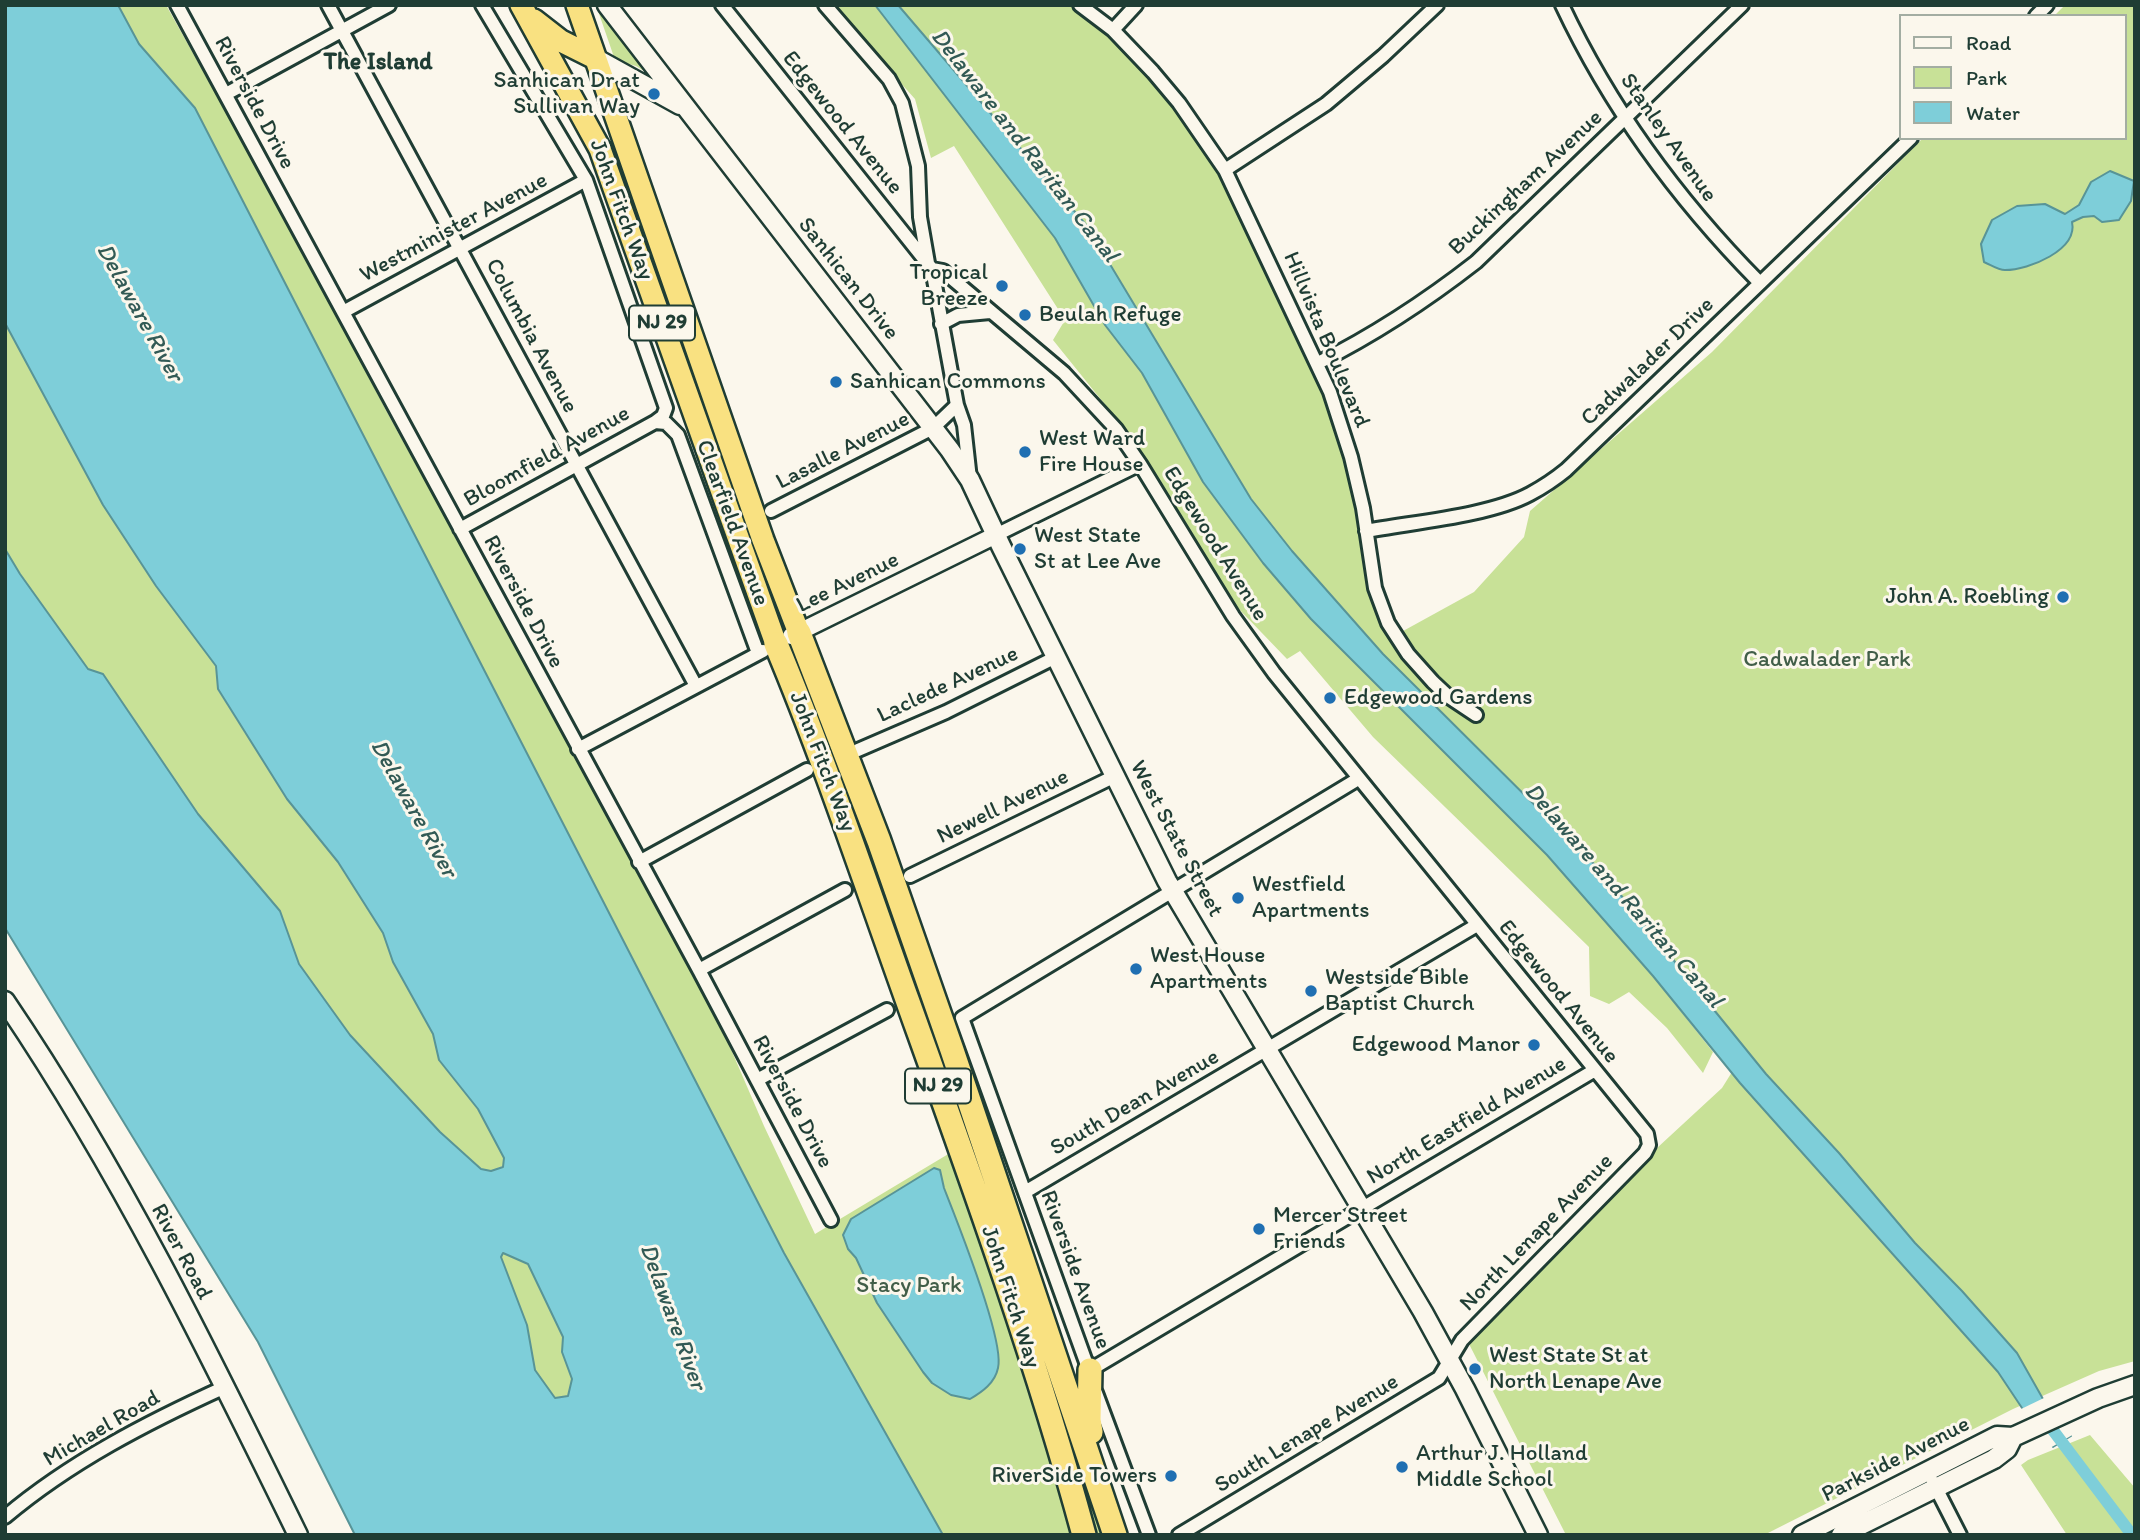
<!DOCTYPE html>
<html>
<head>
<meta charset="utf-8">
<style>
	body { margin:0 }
	#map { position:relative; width:2140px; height:1540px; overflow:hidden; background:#fbf7ec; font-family:Itim,sans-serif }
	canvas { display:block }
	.frame { position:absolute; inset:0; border:7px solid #1f3d34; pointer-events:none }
	.legend { position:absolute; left:1899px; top:14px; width:228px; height:126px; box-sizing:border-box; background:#fbf7ec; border:2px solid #a3ada2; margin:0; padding:9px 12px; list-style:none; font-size:21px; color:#1f3d34 }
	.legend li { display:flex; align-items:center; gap:14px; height:35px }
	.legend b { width:35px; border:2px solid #a3ada2 }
</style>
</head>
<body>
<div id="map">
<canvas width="2140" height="1540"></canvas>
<div class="frame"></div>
<ul class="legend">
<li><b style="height:9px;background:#fbf7ec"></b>Road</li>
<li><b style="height:19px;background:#c8e197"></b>Park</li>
<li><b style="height:19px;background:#7eced9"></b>Water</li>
</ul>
</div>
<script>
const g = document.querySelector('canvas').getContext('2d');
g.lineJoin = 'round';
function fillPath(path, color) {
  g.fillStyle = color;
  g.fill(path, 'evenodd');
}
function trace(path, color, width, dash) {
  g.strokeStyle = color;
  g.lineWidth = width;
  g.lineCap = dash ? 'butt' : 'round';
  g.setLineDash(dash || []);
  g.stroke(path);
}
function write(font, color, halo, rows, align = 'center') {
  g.font = font + ' Itim,sans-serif';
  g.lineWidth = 6;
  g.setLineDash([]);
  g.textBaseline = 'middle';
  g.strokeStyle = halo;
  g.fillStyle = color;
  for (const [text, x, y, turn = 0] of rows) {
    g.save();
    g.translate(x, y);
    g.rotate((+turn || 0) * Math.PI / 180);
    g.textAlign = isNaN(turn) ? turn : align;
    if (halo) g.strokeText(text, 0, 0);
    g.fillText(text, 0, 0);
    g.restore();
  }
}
fillPath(new Path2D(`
	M118,5H166L282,212L388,414L545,698L727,1040L764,1126L815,1234L960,1147L1084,1535H943L784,1253L195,108L139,44Z
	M596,5H599L654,77L636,66L615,60Z
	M831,5H875L1055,238L1105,325L1142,373L1203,482L1263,563L1311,619L1547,855L1653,976L1713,1052L1703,1073L1667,1028L1629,992L1609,1004L1590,996L1589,947L1373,737L1300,651L1287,659L1234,604L1123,427L1053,340L1065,320L954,146L931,158L915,99Z
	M898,5H1086L1106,14L1223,159L1329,386L1394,636L1474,592L1524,537L1530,511L1712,352L1923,138H2124V16H2054L2065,5H2135V1361L2099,1371L2013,1409L1764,1535H1566L1468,1342L1657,1148L1722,1088L1732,1072L1652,934L1602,872L1383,654L1292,551L1251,500L1087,226Z
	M5,323L103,505L156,586L216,666L218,690L287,799L338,862L383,933L393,962L433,1034L439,1060L478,1109L504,1158L503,1166L491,1171L481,1169L440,1132L350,1035L299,964L280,911L198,814L103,674L88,670L20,574L5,549Z
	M855,813L885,883L1105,1535H1094L853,814Z
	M503,1253L528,1264L563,1338L562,1352L572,1379L568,1396L555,1398L535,1370L527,1325L501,1257Z
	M2090,1435L2135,1488V1535H2067L2021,1465L2028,1460Z`), '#c8e197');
const water = new Path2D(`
	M5,5H118L139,44L195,108L784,1253L943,1535H355L258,1342L5,928V549L20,574L88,669L103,674L198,814L280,911L299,964L350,1035L440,1132L481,1169L491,1171L503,1167L504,1158L478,1109L439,1060L433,1034L393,962L383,933L338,862L287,799L218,689L216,666L156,586L103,505L5,323ZM503,1253L528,1264L563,1337L562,1352L572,1379L568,1396L555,1398L535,1370L527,1325L501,1257Z
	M875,5H898L1087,226L1251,499L1292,551L1383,654L1602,872L1766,1074L1839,1153L1915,1243L1962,1291L2017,1353L2043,1399L2071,1436L2053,1447L2022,1408L1998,1372L1740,1083L1653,976L1547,855L1311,619L1263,563L1203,482L1142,373L1105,325L1055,238Z
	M2110,171L2134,181L2131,201L2119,220L2102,222L2094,216L2083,217L2072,222C2078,250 2029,270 2005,270C1998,270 1991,265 1984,262L1981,244L1992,220L2017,206L2045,204L2065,214L2079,205L2091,182Z
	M934,1168L940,1170L944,1188C957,1221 1005,1340 998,1368C995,1383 982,1392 970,1399L951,1395L932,1383L923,1372L877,1303L856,1258L848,1249L843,1235L851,1219Z`);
fillPath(water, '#7eced9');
trace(water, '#589497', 2);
fillPath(new Path2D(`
	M2046,1397L2074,1434L2050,1448L2019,1410Z`), '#fbf7ec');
trace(new Path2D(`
	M2052,1429L2132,1535`), '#7eced9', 12);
const minor = new Path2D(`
	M177,5L699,970L831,1220
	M328,5L696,686
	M722,5L932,269L943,271L1064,373L1116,429L1140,464L1233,616L1274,673L1647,1134L1649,1145L1645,1153L1462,1340L1439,1378L1179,1535
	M825,5L889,79L902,103L918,166L920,217L928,263
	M1080,5L1113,30L1153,72L1179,103L1225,170L1330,392L1351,457L1363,508L1375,588L1388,623L1408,654L1433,682L1449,697L1476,715
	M1562,5C1611,109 1679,201 1759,282
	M2036,16L2047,5
	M1113,30L1136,5
	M226,94L389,5
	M1225,170L1326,104L1383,56L1437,5
	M932,269L957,405L964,425L970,479
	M343,312L586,180
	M941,324L958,315L990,312
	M1318,363C1374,335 1426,301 1476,262L1742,5
	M655,422L666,423L678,435L758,653
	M771,511L933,428L957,405
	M460,529L655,422L663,416L666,408L586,180L482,5
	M1366,531C1414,522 1489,516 1530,494C1543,487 1555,479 1566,470L1911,138
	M996,535L1140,464
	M578,749L763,651
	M858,750L946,712L1056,657
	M639,862L807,770
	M910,876L1115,776
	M699,970L845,890
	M757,1080L887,1010
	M1025,1192L1477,925
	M1090,1370L1595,1070
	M1091,1376L962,1018L1358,779
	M1096,1393L1149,1535
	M1933,1482L1960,1535
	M5,1517C70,1462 148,1422 225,1387`);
const tertiary = new Path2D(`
	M791,636L996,535`);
const secondary = new Path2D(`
	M607,5L950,450L970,480L1001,546L1167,881L1423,1312L1465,1389L1538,1535
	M595,58L680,105
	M5,1001C119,1169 209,1353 298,1535
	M1802,1535L1997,1436L2013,1437L2098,1398L2135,1385
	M1841,1535L1994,1459L2007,1449L2013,1437`);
const trunk = new Path2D(`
	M521,5L600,149L776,644
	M577,5L763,540L799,633
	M534,20L561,41L595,58`);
const motorway = new Path2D(`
	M799,633L879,841L952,1050L1115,1535
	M776,644C825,761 865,882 908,1002C971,1178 1035,1354 1084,1535
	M1090,1370L1089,1420L1091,1432`);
trace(minor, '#1f3d34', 18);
trace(tertiary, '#1f3d34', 21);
trace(secondary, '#1f3d34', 23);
trace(trunk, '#1f3d34', 26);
trace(motorway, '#1f3d34', 28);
trace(minor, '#fbf7ec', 12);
trace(tertiary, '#fbf7ec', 16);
trace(secondary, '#fbf7ec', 18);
trace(trunk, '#f9e181', 21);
trace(motorway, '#f9e181', 23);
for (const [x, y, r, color] of [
	[654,94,7,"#1f6fb2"],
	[1002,286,7,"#1f6fb2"],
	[1025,315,7,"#1f6fb2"],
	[836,382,7,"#1f6fb2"],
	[1025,452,7,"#1f6fb2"],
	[1020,549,7,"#1f6fb2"],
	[2063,597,7,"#1f6fb2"],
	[1330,698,7,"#1f6fb2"],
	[1238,898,7,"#1f6fb2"],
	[1136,969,7,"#1f6fb2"],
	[1311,991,7,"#1f6fb2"],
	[1534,1045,7,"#1f6fb2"],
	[1259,1229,7,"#1f6fb2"],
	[1475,1369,7,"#1f6fb2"],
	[1402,1467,7,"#1f6fb2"],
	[1171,1476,7,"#1f6fb2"]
]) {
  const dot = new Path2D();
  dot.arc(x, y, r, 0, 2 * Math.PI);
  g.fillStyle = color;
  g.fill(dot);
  trace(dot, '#fbf7ec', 2.5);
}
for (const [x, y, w] of [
	[662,323,66],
	[938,1086,66]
]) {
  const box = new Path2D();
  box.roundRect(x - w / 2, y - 17.5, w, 35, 5);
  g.fillStyle = '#fbf7ec';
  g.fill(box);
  trace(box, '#1f3d34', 2);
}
write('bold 21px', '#1f3d34', null, [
	["NJ 29",662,323],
	["NJ 29",938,1086]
]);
write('23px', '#1f3d34', '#fbf7ec', [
	["Sanhican Dr at",640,81,"right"],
	["Sullivan Way",640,107,"right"],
	["Tropical",988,273,"right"],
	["Breeze",988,299,"right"],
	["Beulah Refuge",1039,315],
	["Sanhican Commons",850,382],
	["West Ward",1039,439],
	["Fire House",1039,465],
	["West State",1034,536],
	["St at Lee Ave",1034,562],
	["John A. Roebling",2049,597,"right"],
	["Edgewood Gardens",1344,698],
	["Westfield",1252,885],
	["Apartments",1252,911],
	["West House",1150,956],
	["Apartments",1150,982],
	["Westside Bible",1325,978],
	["Baptist Church",1325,1004],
	["Edgewood Manor",1520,1045,"right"],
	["Mercer Street",1273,1216],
	["Friends",1273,1242],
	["West State St at",1489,1356],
	["North Lenape Ave",1489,1382],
	["Arthur J. Holland",1416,1454],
	["Middle School",1416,1480],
	["RiverSide Towers",1157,1476,"right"]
], 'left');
write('23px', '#1f3d34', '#fbf7ec', [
	["Riverside Drive",254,103,62],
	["Edgewood Avenue",842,123,51],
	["Stanley Avenue",1668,138,55],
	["Buckingham Avenue",1526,183,-43],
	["John Fitch Way",621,210,70],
	["Westminister Avenue",454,228,-28],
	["Sanhican Drive",848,279,52],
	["Columbia Avenue",531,336,62],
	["Hillvista Boulevard",1326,340,67],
	["Cadwalader Drive",1648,362,-44],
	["Lasalle Avenue",843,451,-27],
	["Bloomfield Avenue",547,457,-29],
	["Clearfield Avenue",732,523,70],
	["Edgewood Avenue",1215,544,58],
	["Lee Avenue",848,583,-26],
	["Riverside Drive",523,602,62],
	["Laclede Avenue",948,685,-25],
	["John Fitch Way",822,762,69],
	["Newell Avenue",1003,807,-26],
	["West State Street",1176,839,62],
	["Edgewood Avenue",1558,992,51],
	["Riverside Drive",792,1102,62],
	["South Dean Avenue",1135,1103,-30],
	["North Eastfield Avenue",1467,1121,-31],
	["North Lenape Avenue",1537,1233,-46],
	["River Road",181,1252,62],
	["Riverside Avenue",1075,1270,70],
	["John Fitch Way",1010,1297,72],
	["Michael Road",102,1429,-30],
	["South Lenape Avenue",1307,1434,-31],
	["Parkside Avenue",1896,1460,-27]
]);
write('23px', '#415e48', '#fbf7ec', [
	["Cadwalader Park",1827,660],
	["Stacy Park",909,1286]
]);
write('bold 24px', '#1f3d34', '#fbf7ec', [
	["The Island",378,63]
]);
write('italic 24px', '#325a55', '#fbf7ec', [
	["Delaware and Raritan Canal",1024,146,52],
	["Delaware River",139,313,61],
	["Delaware River",413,809,61],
	["Delaware and Raritan Canal",1623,896,49],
	["Delaware River",672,1317,70]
]);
</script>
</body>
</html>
